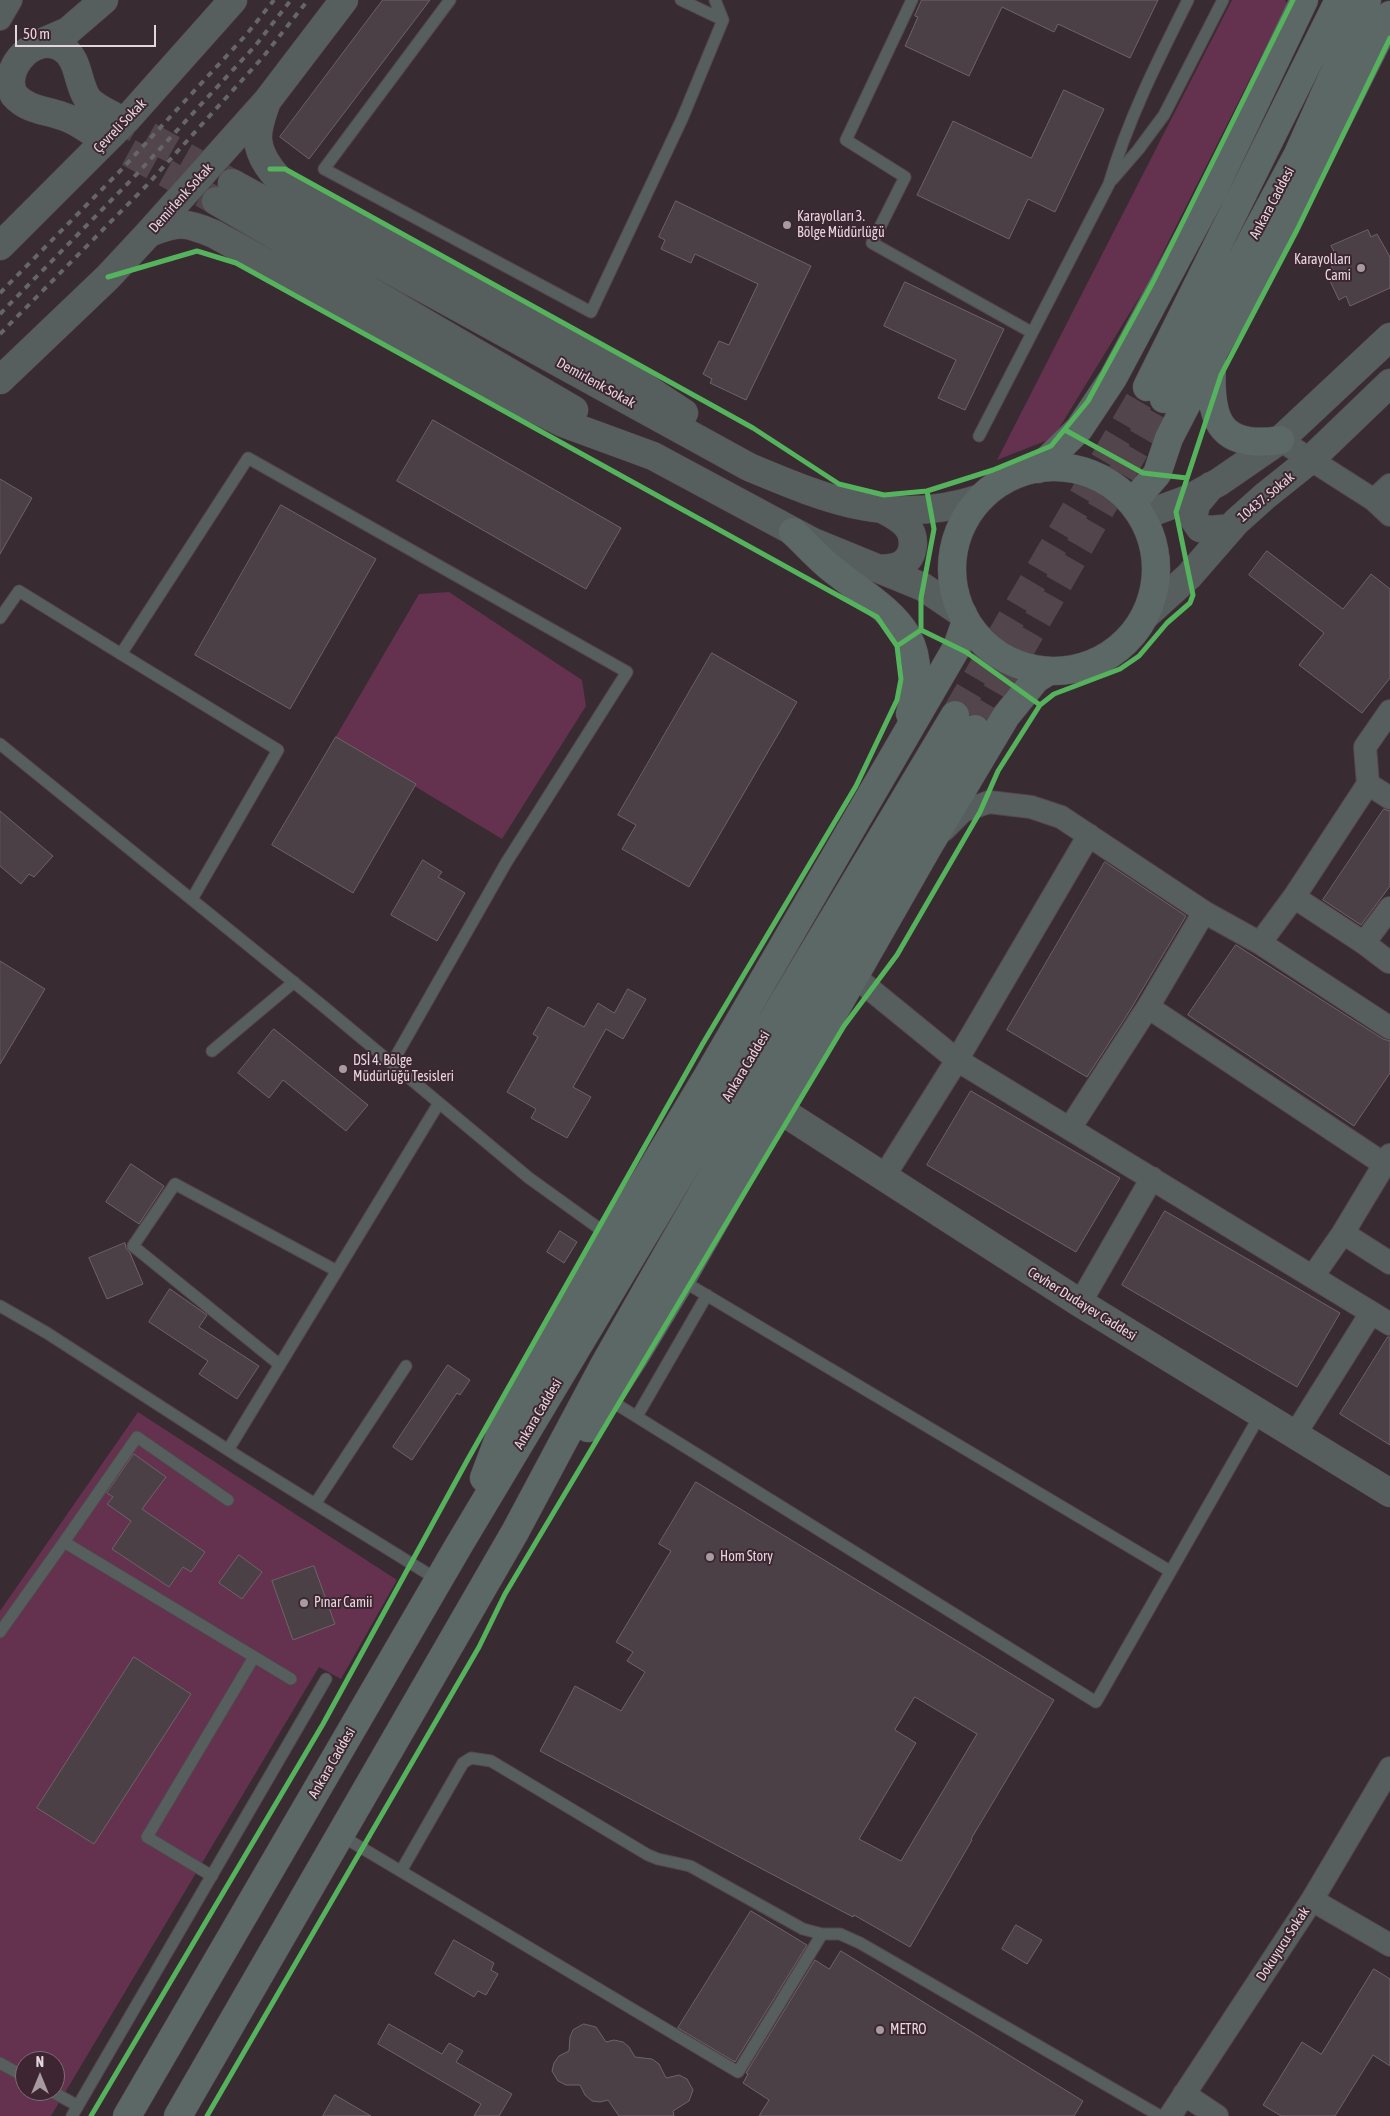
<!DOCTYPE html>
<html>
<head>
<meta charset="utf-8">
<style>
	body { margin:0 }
	#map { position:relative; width:1390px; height:2116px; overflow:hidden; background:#382b32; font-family:"Asap Condensed",sans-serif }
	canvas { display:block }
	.north { position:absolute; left:15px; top:2051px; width:50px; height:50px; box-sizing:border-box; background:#3d2632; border:1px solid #806c76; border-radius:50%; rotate:0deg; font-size:14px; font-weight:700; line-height:20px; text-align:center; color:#e5d6dd }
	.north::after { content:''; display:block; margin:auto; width:18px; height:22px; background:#a89aa1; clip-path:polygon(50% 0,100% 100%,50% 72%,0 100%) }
	.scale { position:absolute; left:15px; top:25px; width:141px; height:22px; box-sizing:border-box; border:2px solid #e5d6dd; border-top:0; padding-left:6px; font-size:15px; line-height:18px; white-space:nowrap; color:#e5d6dd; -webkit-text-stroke:4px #3d2632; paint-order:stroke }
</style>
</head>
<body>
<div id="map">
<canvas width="1390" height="2116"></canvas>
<div class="north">N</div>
<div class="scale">50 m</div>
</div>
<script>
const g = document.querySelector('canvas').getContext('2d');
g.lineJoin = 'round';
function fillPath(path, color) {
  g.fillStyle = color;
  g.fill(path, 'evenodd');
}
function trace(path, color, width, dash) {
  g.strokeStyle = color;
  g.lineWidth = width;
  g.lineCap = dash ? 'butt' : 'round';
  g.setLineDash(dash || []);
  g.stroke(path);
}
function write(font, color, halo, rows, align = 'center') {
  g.font = font + ' "Asap Condensed",sans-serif';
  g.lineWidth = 4;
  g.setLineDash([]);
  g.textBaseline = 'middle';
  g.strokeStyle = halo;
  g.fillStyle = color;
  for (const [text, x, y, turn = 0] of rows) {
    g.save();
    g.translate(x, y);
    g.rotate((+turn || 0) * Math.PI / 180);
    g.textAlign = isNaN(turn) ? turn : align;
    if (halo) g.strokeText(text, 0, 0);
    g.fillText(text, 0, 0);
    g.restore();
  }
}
fillPath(new Path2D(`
	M1232,0H1285L1287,5L1145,288L1053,438L997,460Z
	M449,592L582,680L586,706L502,839L335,738L419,594Z
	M138,1412L397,1580L341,1679L319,1667L51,2116H0V1611ZM25,2061H55V2091H25Z`), '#64314f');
const building = new Path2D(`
	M383,0H430L309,159L280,137Z
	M922,0H1158L1130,58L1058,24L1054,32L1002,7L969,76L905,46L918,17L915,16Z
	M1064,90L1104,109L1055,212L1028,199L1009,239L917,195L953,121L1031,158Z
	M676,201L811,266L746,400L710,383L712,379L703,374L719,341L729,345L758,284L695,254L691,263L661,249L665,240L659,237Z
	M1368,230L1371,237L1377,234L1390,257V288L1350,306L1346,296L1339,300L1330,281L1336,278L1328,256L1335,253L1331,246Z
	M905,282L1004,329L965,410L938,398L956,360L884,326Z
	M433,420L621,528L586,589L397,481Z
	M0,479L32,498L0,554Z
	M281,505L376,559L290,709L195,655Z
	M1267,551L1343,609L1371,574L1390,589V678L1362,713L1299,665L1324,633L1249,575Z
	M712,653L797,702L689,887L622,849L636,825L618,815Z
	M336,737L416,784L353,893L272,845Z
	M1384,809L1390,811V886L1361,925L1323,900Z
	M0,811L53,856L34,877L29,874L21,884L0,866Z
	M423,860L442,872L438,877L465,893L437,941L391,915Z
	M1105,862L1186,916L1129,1012L1087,1077L1007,1030Z
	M1236,945L1383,1039L1390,1041V1073L1354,1126L1188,1015Z
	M0,961L45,989L0,1064Z
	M628,989L646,999L623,1039L606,1029L573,1087L591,1097L567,1138L531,1118L536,1109L507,1092L538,1037L533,1034L548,1007L584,1027L598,1003L614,1013Z
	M274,1029L368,1105L346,1131L283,1080L269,1098L238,1073Z
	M971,1091L1120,1178L1076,1252L927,1165Z
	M131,1164L164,1186L139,1224L106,1202Z
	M1165,1211L1340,1313L1297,1387L1122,1285Z
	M560,1231L577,1242L564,1263L547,1252Z
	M125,1243L126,1248L130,1253L143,1284L107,1299L89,1258Z
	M170,1289L207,1315L199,1327L259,1366L237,1399L199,1374L208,1361L149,1322Z
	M1388,1337H1390V1445L1340,1414Z
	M448,1365L470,1380L460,1395L457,1393L412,1460L393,1447Z
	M134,1454L166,1477L142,1509L205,1552L191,1572L183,1567L169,1587L112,1549L131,1521L107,1504L113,1497L107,1493Z
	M696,1482L1054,1700L971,1839L972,1840L910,1947L854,1915L853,1917L730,1852L540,1751L575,1686L621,1711L645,1672L627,1661L633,1652L616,1642L671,1551L659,1544ZM915,1697L977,1734L901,1861L859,1839L916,1743L895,1730Z
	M239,1555L262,1572L242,1599L219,1583Z
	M314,1566L335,1624L293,1640L272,1581Z
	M134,1657L191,1694L94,1844L37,1808Z
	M751,1911L807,1945L735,2062L678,2028Z
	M1016,1925L1042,1940L1027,1964L1002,1949Z
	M454,1940L494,1963L491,1970L498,1974L486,1995L478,1991L474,1997L435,1974Z
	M841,1951L1083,2101L1074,2116H759L769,2100L743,2083L748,2074L746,2073L815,1960L829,1969Z
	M1374,1969L1390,1979V2066L1373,2055L1335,2116H1281L1263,2105L1302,2042L1321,2054Z
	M389,2024L442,2054L449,2043L463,2051L456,2062L512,2094L499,2116H474L481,2104L378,2044Z
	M584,2024L596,2027L606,2042L614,2040L623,2042L629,2047L635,2057L652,2059L659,2064L666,2078L679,2075L687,2079L693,2090L689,2101L673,2111L674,2116H619L608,2100L600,2102L592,2101L585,2095L580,2085H566L558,2081L552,2071L554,2063L559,2056L569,2051L570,2037L573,2030Z
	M335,2095L371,2116H323Z`);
fillPath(building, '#4b4046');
trace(building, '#6e6368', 1);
trace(new Path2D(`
	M112,115L232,183
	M92,132L216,201`), '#52454c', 28, [28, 14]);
trace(new Path2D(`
	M955,715L1147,387
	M975,729L1164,399`), '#52454c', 28, [28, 14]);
const service = new Path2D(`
	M450,0L324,169L591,312L682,119L723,20L715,0
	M681,0L723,20
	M912,0L846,140L905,177L872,243L1031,332
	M1112,180L1138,150L1164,115L1223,0
	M979,436L1109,184C1128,119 1158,60 1188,0
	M0,618L19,591L121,654L248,458L627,672L506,863L392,1063
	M121,654L278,750L192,899
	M0,744L323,1006L529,1178L611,1237
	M212,1051L294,982
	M681,1280L1170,1571
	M0,1306L47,1333L239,1457L438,1580
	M280,1365L133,1246L175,1184L337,1271
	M608,1399L1096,1702L1260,1415
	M637,1416L707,1295
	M228,1450L439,1103
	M228,1500L137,1437L64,1542L291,1679
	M315,1504L406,1366
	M0,1632L64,1542
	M340,1835L738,2072L822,1934
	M401,1871L463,1763L471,1758L491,1761L648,1855L658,1859L690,1866L803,1929L822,1934H840L860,1943L1160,2116
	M212,1876L147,1837L254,1657
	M0,2063L25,2077
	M51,2091L78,2106
	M72,2116L326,1679`);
const minor = new Path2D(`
	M0,19L11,0
	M1280,440L1374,500L1390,515
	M1374,500L1390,485
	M1368,784L1390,798
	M944,830L963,811L989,802L1031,807L1061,817L1204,912L1260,943L1390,1028
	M1294,897L1364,943
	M1260,943L1294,897L1368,784L1365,747L1390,711
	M1389,962L1364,943L1390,908
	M854,976L957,1060L1390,1324
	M1148,1007L1384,1164
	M1070,1128L1148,1007L1204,912
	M883,1178L957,1060L1089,835
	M1343,1233L1390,1263
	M1313,1276L1343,1233L1390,1155
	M1080,1303L1152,1178
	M1294,1436L1371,1313
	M1312,1900L1390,1945
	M1184,2094L1217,2116
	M1170,2116L1312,1900L1390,1768`);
const tertiary = new Path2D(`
	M38,44L68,31L104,0
	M267,101C263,113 257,126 258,140C260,160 277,179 293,192L640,384L684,413
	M92,132C83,126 73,119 62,116C45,110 27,110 14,95C0,68 36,31 62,48C79,58 77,82 87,98C93,106 104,111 112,115
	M232,183L749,467C830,501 893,527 981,498
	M216,201L574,410
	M149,233C179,221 185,222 214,234L504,394L563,423L653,456L813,542L923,587L963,614
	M0,246L127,119L233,0
	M0,380L108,277L149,233L267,101L344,0
	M1211,486L1196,504L1193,518L1200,528L1210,530L1231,528
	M1142,516L1188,499L1219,482L1280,440L1390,337
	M882,569C889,568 896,568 902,564C915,556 916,537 907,526C900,518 892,514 884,510
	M1146,615L1189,576L1236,522L1265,496L1310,460L1390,383
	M777,1108L1080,1303L1390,1493`);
const primary = new Path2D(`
	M1212,361C1209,416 1216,450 1280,440
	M1147,387L1339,0
	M1164,399L1199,339L1298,154L1367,0
	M952 569a102 102 0 1 1 204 0a102 102 0 1 1-204 0Z
	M1038,469L1079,429L1113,378L1212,193L1304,0
	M1132,503L1157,474L1169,438L1212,355L1284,227L1390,15
	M793,532C806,544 818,558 832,569C888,613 934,631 910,714
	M588,1428L635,1356L681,1280L928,847L1006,716L1036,679L1049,671
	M484,1478L502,1430L557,1327L707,1077L957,647L966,621
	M127,2116L459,1545L955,715
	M178,2116L515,1532L603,1367L653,1279L837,959L975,729`);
trace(service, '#53474d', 13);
trace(minor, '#53474d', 24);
trace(tertiary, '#53474d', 29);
trace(primary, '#53474d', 29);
trace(service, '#575f5e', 11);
trace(minor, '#575f5e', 22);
trace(tertiary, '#575f5e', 28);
trace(primary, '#5c6865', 28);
trace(new Path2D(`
	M0,293L121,170L246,35L274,0
	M0,314L134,177L255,46L291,0
	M0,334L147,185L263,57L308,0`), '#656667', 4, [6, 6]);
trace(new Path2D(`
	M270,169H285L753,428L839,484L884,495L927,491
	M108,277L197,251L236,263L877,617L897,646
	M1065,430L1143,473L1187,478
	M921,630L966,652L1040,705
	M91,2116L323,1724L468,1459L702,1045L856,786L897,700L901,679L897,646L921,630V598L934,529L927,491L993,470L1051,446L1088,401L1153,282L1293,0
	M207,2116L479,1647L505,1594L844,1026L897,955L980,812L998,771L1040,705L1054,694L1120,669L1139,656L1167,623L1190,603L1193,595L1176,512L1221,375L1297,230L1390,38`), '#56b35d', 5);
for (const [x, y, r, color] of [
	[787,225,5,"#a89aa1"],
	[1361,268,5,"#a89aa1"],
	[343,1069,5,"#a89aa1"],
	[710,1557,5,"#a89aa1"],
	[304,1603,5,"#a89aa1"],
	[880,2030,5,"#a89aa1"]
]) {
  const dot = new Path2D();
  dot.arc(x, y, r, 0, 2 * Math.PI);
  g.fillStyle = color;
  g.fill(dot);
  trace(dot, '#3d2632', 2);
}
write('14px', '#e5d6dd', '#3d2632', [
	["Çevreli Sokak",120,126,-46],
	["Demirlenk Sokak",181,198,-48],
	["Ankara Caddesi",1272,203,-62],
	["Demirlenk Sokak",596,383,29],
	["10437. Sokak",1266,497,-40],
	["Ankara Caddesi",746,1066,-59],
	["Cevher Dudayev Caddesi",1082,1304,32],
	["Ankara Caddesi",538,1414,-59],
	["Ankara Caddesi",332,1763,-60],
	["Dokuyucu Sokak",1283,1944,-57]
]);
write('14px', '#e5d6dd', '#3d2632', [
	["Karayolları 3.",797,217],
	["Bölge Müdürlüğü",797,233],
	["Karayolları",1351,260,"right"],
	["Cami",1351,276,"right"],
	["DSİ 4. Bölge",353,1061],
	["Müdürlüğü Tesisleri",353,1077],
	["Hom Story",720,1557],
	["Pınar Camii",314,1603],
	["METRO",890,2030]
], 'left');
</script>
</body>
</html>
